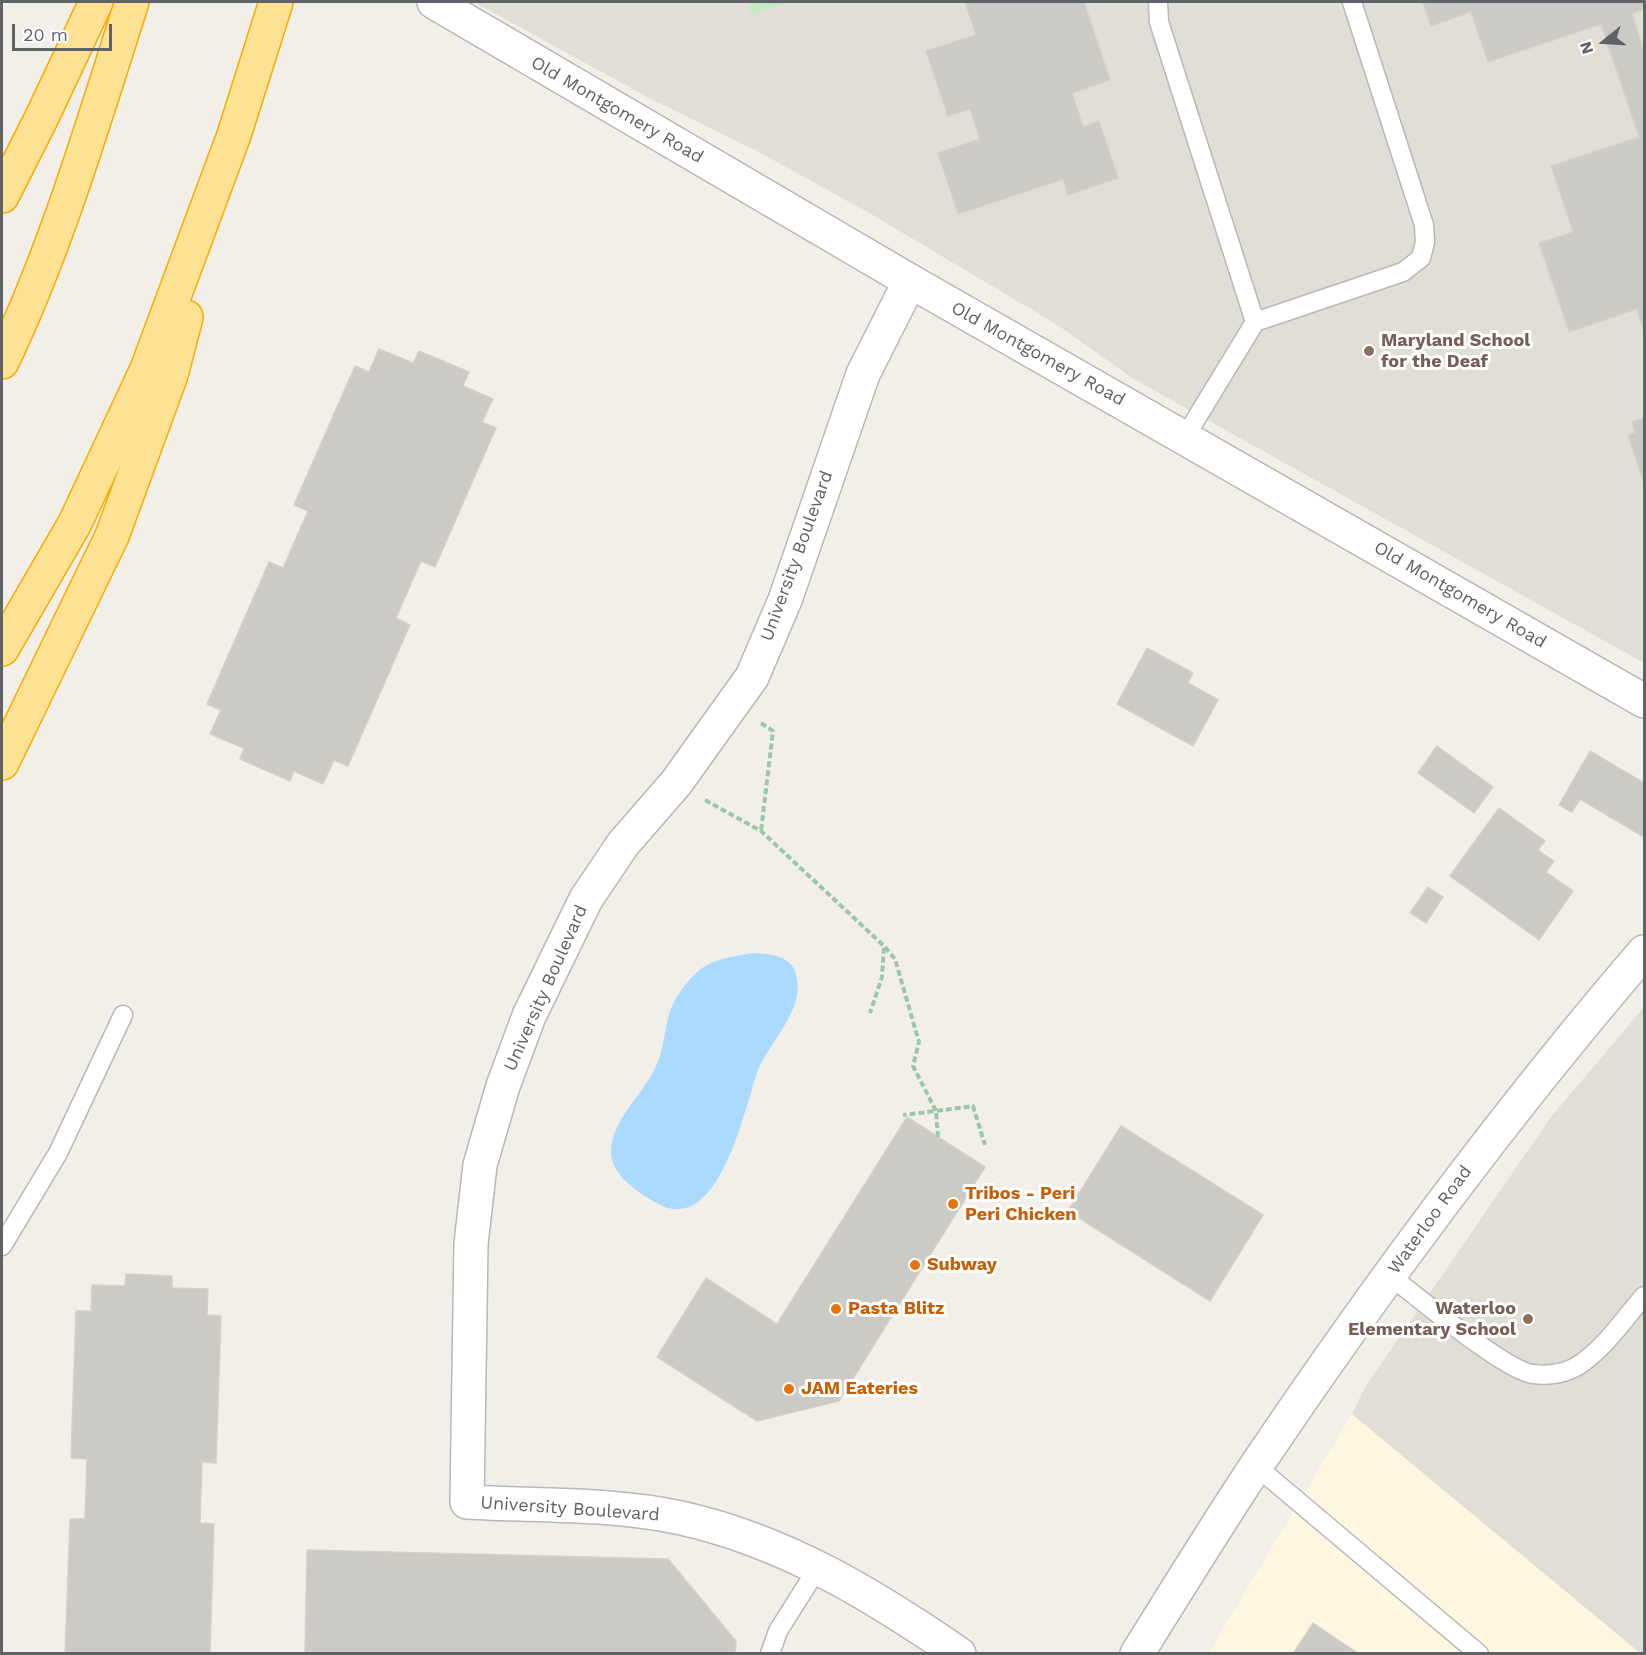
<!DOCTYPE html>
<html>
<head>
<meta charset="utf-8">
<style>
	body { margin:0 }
	#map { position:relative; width:1646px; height:1655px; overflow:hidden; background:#f1efe8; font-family:"Work Sans",sans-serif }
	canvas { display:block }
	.frame { position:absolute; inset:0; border:3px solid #5f6368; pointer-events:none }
	.north { position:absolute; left:1574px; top:12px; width:60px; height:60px; -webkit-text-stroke:4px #fff; paint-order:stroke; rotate:252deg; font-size:16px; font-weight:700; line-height:24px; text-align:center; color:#5f6368 }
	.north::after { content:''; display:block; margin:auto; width:21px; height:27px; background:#5f6368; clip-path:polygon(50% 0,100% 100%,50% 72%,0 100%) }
	.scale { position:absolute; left:12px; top:24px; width:100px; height:27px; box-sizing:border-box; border:3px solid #5f6368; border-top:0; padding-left:8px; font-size:18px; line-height:21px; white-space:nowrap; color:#5f6368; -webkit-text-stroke:4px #fff; paint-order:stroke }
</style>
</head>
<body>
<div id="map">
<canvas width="1646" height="1655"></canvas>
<div class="frame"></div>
<div class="north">N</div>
<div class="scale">20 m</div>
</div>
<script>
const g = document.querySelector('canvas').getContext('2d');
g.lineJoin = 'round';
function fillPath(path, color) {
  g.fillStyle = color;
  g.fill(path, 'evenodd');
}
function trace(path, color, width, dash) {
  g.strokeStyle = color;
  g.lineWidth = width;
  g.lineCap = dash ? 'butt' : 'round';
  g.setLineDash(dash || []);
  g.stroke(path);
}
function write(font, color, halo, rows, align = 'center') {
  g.font = font + ' "Work Sans",sans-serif';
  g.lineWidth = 6;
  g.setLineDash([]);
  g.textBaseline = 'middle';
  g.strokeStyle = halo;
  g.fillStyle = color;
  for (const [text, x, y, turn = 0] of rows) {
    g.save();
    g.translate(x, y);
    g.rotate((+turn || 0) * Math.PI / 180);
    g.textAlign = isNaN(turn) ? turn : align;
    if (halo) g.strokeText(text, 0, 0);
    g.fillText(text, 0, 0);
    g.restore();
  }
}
fillPath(new Path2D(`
	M1352,1414L1640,1653L1208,1654Z`), '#fef7e0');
fillPath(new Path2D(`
	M474,2H1644V663L1132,378L1056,324L871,214L757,151L651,99Z
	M1644,1007V1653H1640L1352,1414L1365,1387L1551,1117Z`), '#e1ded6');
fillPath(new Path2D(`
	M747,2H788L752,15Z`), '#c5e8c5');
fillPath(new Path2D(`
	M752,953C771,954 794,955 797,979C803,1013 768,1043 757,1073C744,1110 718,1241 655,1202C638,1193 612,1175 611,1153C610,1121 644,1094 656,1066C665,1047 664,1026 671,1009C674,999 686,983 694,975C710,959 730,957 752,953Z`), '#aadaff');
const building = new Path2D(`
	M965,2H1084L1110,80L1072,93L1083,127L1099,121L1118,178L1068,195L1063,179L958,214L938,153L980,139L970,109L948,116L926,51L976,35Z
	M1423,2H1644V9L1632,14L1644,51V332L1637,309L1569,332L1539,243L1573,232L1551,166L1639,137L1601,24L1488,62L1471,12L1431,26Z
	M379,349L413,363L419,351L469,372L463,386L493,399L482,422L496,428L435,567L421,561L396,618L410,625L348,766L334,760L323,784L294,771L290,781L240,759L244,748L210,734L221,710L207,704L269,562L283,568L308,511L294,505L355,366L369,372Z
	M1644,418V483L1628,435L1635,433L1632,422Z
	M1147,648L1193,673L1188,683L1218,700L1193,746L1117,704Z
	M1437,746L1493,787L1474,813L1418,773Z
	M1590,751L1644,783V837L1580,799L1572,812L1559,805Z
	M1499,808L1545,841L1538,850L1554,861L1546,872L1573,891L1539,940L1450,876Z
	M1428,887L1443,897L1426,923L1410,913Z
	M907,1117L985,1167L839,1401L757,1421L657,1357L706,1278L777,1324Z
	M1121,1126L1263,1215L1210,1301L1068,1211Z
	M126,1274L172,1276V1288L208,1289L207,1315L221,1316L216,1463L202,1462L200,1523L214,1524L210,1654H65L70,1519H85L87,1459L71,1458L76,1311H91L92,1285L125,1286Z
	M307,1550L668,1559L736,1641L735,1654H305Z
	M1313,1623L1359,1654H1293Z`);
fillPath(building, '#cccac5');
trace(building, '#d6d1c6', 1.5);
const service = new Path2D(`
	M1158,2L1159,22L1255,322
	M1185,437L1255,322L1403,272L1421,258L1425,242L1424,225L1352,2
	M2,1246L58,1153L123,1015
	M1390,1276C1417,1296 1505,1371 1533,1374C1550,1376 1568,1373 1582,1363C1606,1346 1625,1318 1644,1296
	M1256,1466L1479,1654
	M770,1654L778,1631L819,1566`);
const minor = new Path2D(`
	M910,281L863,374L785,600L752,677L676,783L623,844L586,899L529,1016L503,1086L480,1165L471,1244L467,1502C538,1506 612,1503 681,1518C785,1541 873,1595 959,1654`);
const tertiary = new Path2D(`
	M434,2L910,281L1644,701`);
const secondary = new Path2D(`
	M1137,1654C1176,1591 1215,1528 1256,1466C1376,1288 1504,1115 1644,952`);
const motorway = new Path2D(`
	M2,196L41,119L96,2
	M2,362C57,247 93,123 132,2
	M2,649L75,523L147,369L234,135L276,2
	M2,763L112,536L171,375L186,317`);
trace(service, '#b5b8bc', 21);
trace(minor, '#b5b8bc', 36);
trace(tertiary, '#b5b8bc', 36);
trace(secondary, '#b6babf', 36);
trace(motorway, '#f9ab00', 36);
trace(new Path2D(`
	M761,723L773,731L761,831
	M705,800L761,831L884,946L882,977L870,1013
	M885,947L895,959L919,1042L913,1066L936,1111L903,1115
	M938,1137L936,1111L973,1106L985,1145`), '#9cc7a9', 4, [6, 3]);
trace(service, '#fff', 18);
trace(minor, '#fff', 33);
trace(tertiary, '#fff', 33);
trace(secondary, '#fff', 33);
trace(motorway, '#fde293', 33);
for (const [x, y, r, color] of [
	[1369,351,6,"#8d6e63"],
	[953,1204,6,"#e8710a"],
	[915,1265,6,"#e8710a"],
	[836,1309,6,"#e8710a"],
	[1528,1319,6,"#8d6e63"],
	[789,1389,6,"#e8710a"]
]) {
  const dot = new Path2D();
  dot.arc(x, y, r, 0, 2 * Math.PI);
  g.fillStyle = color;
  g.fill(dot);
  trace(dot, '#fff', 2);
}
write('18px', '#5f6368', '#fff', [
	["Old Montgomery Road",617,110,30],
	["Old Montgomery Road",1038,354,29],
	["University Boulevard",797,556,-70],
	["Old Montgomery Road",1460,595,30],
	["University Boulevard",546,988,-66],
	["Waterloo Road",1430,1220,-54],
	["University Boulevard",570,1509,4]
]);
write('bold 18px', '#785e54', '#fff', [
	["Maryland School",1381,341],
	["for the Deaf",1381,362],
	["Waterloo",1516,1309,"right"],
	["Elementary School",1516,1330,"right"]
], 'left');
write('bold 18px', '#c56008', '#fff', [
	["Tribos - Peri",965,1194],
	["Peri Chicken",965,1215],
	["Subway",927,1265],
	["Pasta Blitz",848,1309],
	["JAM Eateries",801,1389]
], 'left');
</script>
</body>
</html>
